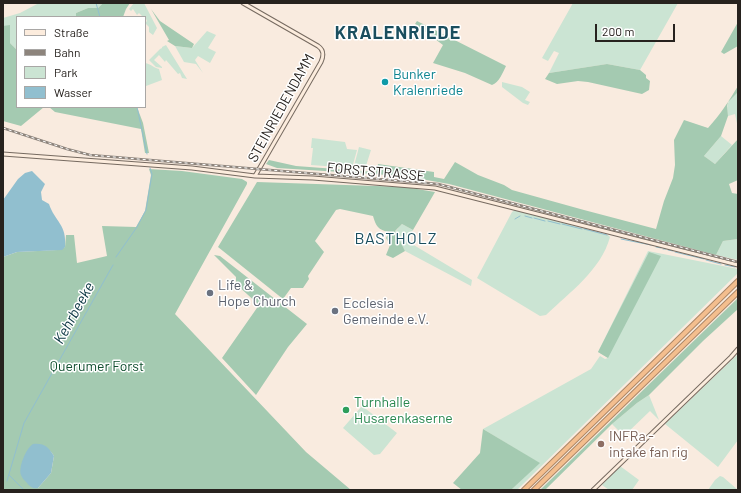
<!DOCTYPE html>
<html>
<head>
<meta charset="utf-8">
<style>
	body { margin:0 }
	#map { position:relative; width:741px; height:493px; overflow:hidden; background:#f9ebdf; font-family:Barlow,sans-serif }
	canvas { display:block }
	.frame { position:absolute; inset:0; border:4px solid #27221e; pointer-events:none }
	.legend { position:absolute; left:16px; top:16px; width:130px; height:92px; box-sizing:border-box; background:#fff; border:1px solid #a9a7a5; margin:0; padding:5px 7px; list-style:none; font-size:12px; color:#27221e }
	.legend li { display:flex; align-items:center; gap:8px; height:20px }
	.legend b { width:20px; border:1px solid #a9a7a5 }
	.scale { position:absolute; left:595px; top:24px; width:80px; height:18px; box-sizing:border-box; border:2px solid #27221e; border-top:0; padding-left:5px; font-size:12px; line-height:14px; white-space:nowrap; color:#27221e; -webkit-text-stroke:3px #fff; paint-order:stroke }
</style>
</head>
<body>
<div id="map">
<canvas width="741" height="493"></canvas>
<div class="frame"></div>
<ul class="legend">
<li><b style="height:5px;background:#fcecdd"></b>Straße</li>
<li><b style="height:5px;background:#8d847c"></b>Bahn</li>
<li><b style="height:11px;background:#cbe4d3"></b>Park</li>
<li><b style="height:11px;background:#91bfcf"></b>Wasser</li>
</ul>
<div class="scale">200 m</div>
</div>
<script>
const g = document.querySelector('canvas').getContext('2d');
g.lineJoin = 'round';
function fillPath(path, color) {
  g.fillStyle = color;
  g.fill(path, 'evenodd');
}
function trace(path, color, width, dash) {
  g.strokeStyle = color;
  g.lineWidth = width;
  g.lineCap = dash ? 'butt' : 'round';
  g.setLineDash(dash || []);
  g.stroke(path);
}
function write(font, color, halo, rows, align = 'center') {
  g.font = font + ' Barlow,sans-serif';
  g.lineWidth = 3;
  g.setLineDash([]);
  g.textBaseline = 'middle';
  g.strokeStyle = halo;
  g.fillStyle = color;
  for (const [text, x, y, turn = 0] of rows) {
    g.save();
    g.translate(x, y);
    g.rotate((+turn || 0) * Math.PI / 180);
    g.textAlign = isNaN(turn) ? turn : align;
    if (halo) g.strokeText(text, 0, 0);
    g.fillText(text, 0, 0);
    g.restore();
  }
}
fillPath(new Path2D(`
	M39,3H103L98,8H88L76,13V17H17V50L10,43V26H3V18L20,13Z
	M134,3H144L157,28L153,35L149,32V27L145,23L147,21L145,17H143L139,13L137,15L133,9L131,11L129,9Z
	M573,3H678L640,70L607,64L549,73L559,53L554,51L548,61L542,58Z
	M207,31L216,35L208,48L216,52L210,63L198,56L195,60L203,73L200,77L203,73L196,64L184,62L175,46L192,48Z
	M166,45L187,79L182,78L180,73L178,74L166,60L165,62L159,55L154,60L162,67V68L156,67L149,60L160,49L162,48V47Z
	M145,63C151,64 154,68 159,69L162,80L146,86L145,84Z
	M502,82L522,87L530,92L525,100L530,102L528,105L523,103L502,87Z
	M738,92V128L735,114L728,116C726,102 728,101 738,92Z
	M721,136L732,145L715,164L704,156Z
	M312,138L345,142L347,149L357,150L352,168L311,165L313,148H311Z
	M359,147L371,150L365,169L354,166Z
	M515,210L608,235L610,237C601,270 570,292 546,315L540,316L477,278L512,212Z
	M402,224L413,230L407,241L472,280L471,286L405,251L395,232L400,226Z
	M738,239V260L716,255L723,241Z
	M648,251L738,269V273L517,490H511L539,463L483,429L591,369L600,356L605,359L608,358L598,352Z
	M738,354V440L718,467L665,424Z
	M649,395L659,420L650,411L624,436L612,424L637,403Z
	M362,406L397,433L380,454L374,455L343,428Z
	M620,466L639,480L632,490H609L602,485Z
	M720,476L723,477L738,490H708L715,480Z`), '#cbe4d3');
fillPath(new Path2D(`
	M103,3H130L126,9L123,17H76V13L88,8H98Z
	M151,9L160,21L194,44L192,48L175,46L167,41L169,40Z
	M417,21L506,66C503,72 499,83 492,85L465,73L433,63L443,45L415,24Z
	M738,22V46L724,54L721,52Z
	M10,25V43L17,50V107H44L21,126L3,121V26Z
	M607,64L640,70L646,75V78L650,81L649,90L642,94L588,82L578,81L557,84L545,79L549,73Z
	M738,86V92L728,102L727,106L728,116L721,136L704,156L715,164L738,139V180L729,184L732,193L738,194V239L723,241L716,255L449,184L404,176L277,168L266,164L269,160L296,166L376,172L378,164L434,172V177L444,179L455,162L478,175L504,185L512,190L584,210L656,229L664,201L673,178L675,165L674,140L684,120L708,128C719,116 729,101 738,86Z
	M49,107H137L143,123L149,153H145L141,129L55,112Z
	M149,169L182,171L242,179L247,182V184L175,314L306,452L351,490H3V257L17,252L57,250L65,247L66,235H74L77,263L107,256L102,226L136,227L145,211L151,175ZM36,444C45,446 49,448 54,456L51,473L38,488Z
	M257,182L405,187L435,192L413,230L402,224L395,231L405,251L393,258L386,255L390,245L386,238L389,232C378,230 376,226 373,216L340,209L336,210L315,241L324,252L308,276L309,279L303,288H291L283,299L218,247Z
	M649,252L661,256L608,358L598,352Z
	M214,255L220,256L307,324L288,347L256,395L222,358L259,305L236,284V277Z
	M738,298V309L703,341L649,395L637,403L612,424L545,490H540Z
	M483,429L540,463L511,490H462L453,483L480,453Z`), '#a4cab1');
fillPath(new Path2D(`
	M32,171L45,184L41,192L42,200L49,204C55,222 67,224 65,247L62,250L17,252L3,257V200L18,179L25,173Z
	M33,444C45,443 48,447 54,456L51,473L38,488C33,489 30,487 27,483C25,481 22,478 21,475C18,468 26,448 33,444Z`), '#91bfcf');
trace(new Path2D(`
	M96,3L100,17
	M137,107L147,154
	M525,216L532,218
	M534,218L545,221
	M515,219L520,216
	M548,221L560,224
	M562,224L582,229
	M584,229L607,235
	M621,239L651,245
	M656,247L661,248
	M663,249H666
	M668,250L673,251
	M675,252L704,259
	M116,257L137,227L146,210L152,174L150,168
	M706,260L721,264
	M725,265L735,267
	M9,475L24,490
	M7,481L24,423L113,265`), '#91bfcf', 1);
const secondary = new Path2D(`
	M243,3L318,46C324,50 324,55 321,62L255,176
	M3,154L192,168L255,176L313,178L435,188L738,265
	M593,490L731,357L738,349`);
const highway = new Path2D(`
	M524,490L738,281
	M534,490L738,292`);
trace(secondary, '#766a60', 5);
trace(highway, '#ac8767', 6);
trace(secondary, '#fcecdd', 3);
trace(highway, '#f4be8e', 4);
const rail = new Path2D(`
	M3,128L67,149L90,155L438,184L738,262`);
trace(rail, '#8d847c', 2.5);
trace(rail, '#fff', 1, [3]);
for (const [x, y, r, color] of [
	[385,82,4,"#0f9aa8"],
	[210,293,4,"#6b7280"],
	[335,311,4,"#6b7280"],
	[346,410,4,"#2e9e5b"],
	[601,444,4,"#8d6e63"]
]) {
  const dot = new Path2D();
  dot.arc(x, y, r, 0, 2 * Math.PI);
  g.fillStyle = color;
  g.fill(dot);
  trace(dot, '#fff', 1.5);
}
write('14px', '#0d838f', '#fff', [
	["Bunker",393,74],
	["Kralenriede",393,90]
], 'left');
write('14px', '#27221e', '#fff', [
	["STEINRIEDENDAMM",281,108,-61],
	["FORSTSTRASSE",376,172,5]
]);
write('14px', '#5b616d', '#fff', [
	["Life &",218,285],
	["Hope Church",218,301],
	["Ecclesia",343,303],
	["Gemeinde e.V.",343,319]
], 'left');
write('14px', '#104f2f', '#fff', [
	["Querumer Forst",97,366]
]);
write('14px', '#27864d', '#fff', [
	["Turnhalle",354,402],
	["Husarenkaserne",354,418]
], 'left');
write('14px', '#785e54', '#fff', [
	["INFRa -",609,436],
	["intake fan rig",609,452]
], 'left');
write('italic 15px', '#083440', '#fff', [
	["Kehrbeeke",74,313,-61]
]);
g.letterSpacing = '1px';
write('16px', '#1a4e5e', '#fff', [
	["BASTHOLZ",396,239]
]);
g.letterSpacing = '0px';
g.letterSpacing = '1px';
write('bold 18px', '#1a4e5e', '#fff', [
	["KRALENRIEDE",398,33]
]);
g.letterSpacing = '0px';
</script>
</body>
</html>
